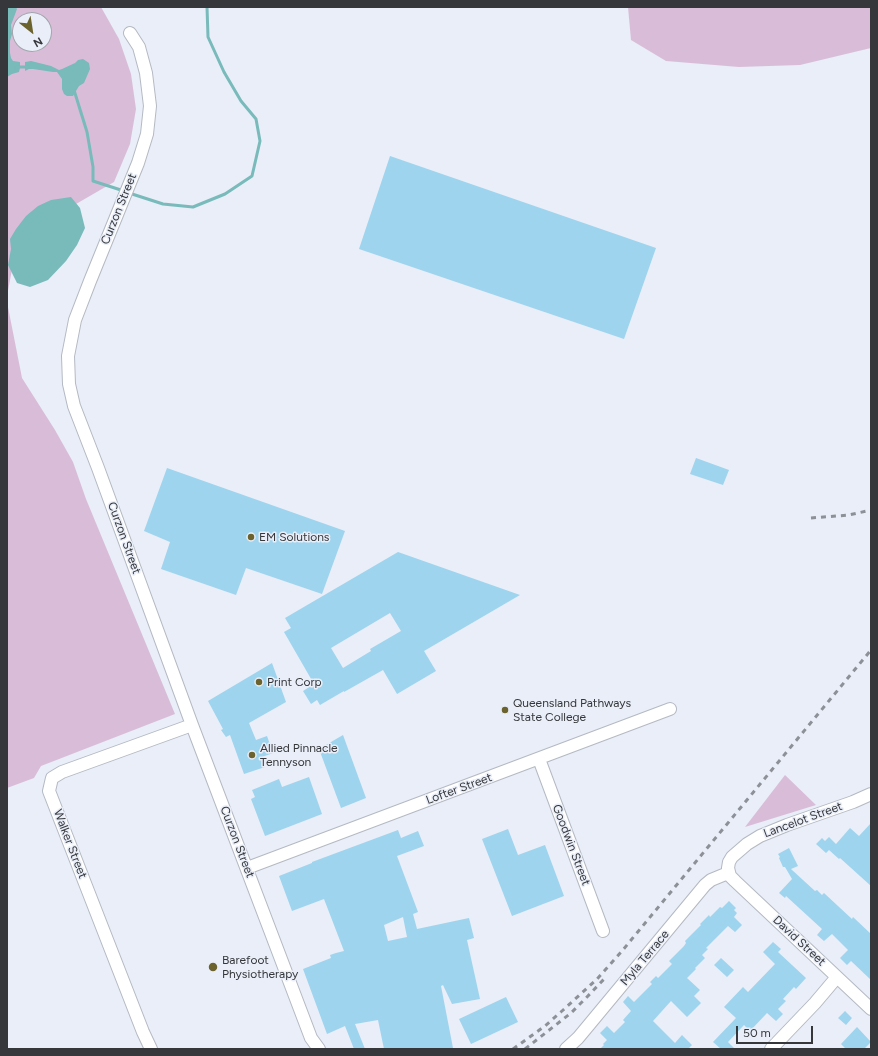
<!DOCTYPE html>
<style>
body{margin:0}
#map{position:relative;width:878px;height:1056px;overflow:hidden;background:#e9eef8;font-family:Figtree,sans-serif}
canvas{display:block}
.frame{position:absolute;inset:0;border:8px solid #35373a;pointer-events:none}
.north{position:absolute;left:12px;top:12px;width:40px;height:40px;box-sizing:border-box;background:#e9eef8;border:1px solid #a1a5ac;border-radius:50%;rotate:150deg;font-size:11px;font-weight:700;line-height:16px;text-align:center;color:#35373a}
.north::after{content:'';display:block;margin:auto;width:14px;height:18px;background:#6c622e;clip-path:polygon(50% 0,100% 100%,50% 72%,0 100%)}
.scale{position:absolute;left:736px;top:1026px;width:77px;height:18px;box-sizing:border-box;border:2px solid #35373a;border-top:0;padding-left:5px;font-size:12px;line-height:14px;white-space:nowrap;color:#35373a;-webkit-text-stroke:3px #e9eef8;paint-order:stroke}
</style>
<div id="map">
<canvas width="878" height="1056"></canvas>
<div class="frame"></div>
<div class="north">N</div>
<div class="scale">50 m</div>
</div>
<script>
const ctx = document.querySelector('canvas').getContext('2d');
ctx.lineJoin = 'round';
function fill(path, color) { ctx.fillStyle = color; ctx.fill(path, 'evenodd'); }
const toPath = rows => new Path2D(rows.map(r => 'M' + r).join(''));
function trace(path, color, width, dash) { ctx.strokeStyle = color; ctx.lineWidth = width; ctx.lineCap = dash ? 'butt' : 'round'; ctx.setLineDash(dash || []); ctx.stroke(path); }
function label(font, color, halo, rows, align = 'center') {
  ctx.font = font + ' Figtree,sans-serif'; ctx.lineWidth = 3; ctx.setLineDash([]); ctx.textBaseline = 'middle'; ctx.strokeStyle = halo; ctx.fillStyle = color; for (const [text, x, y, turn = 0] of rows) {
    ctx.save(); ctx.translate(x, y); ctx.rotate((+turn || 0) * Math.PI / 180); ctx.textAlign = isNaN(turn) ? turn : align; if (halo) ctx.strokeText(text, 0, 0); ctx.fillText(text, 0, 0); ctx.restore();
  }
}
fill(toPath([
 [7,7,101,7,119,39,131,74,136,109,130,144,114,182,57,215,16,248,7,296],
 [20,20,44,20,44,44,20,44],
 [628,7,871,7,871,48,800,65,739,67,666,61,631,40],
 [7,302,22,378,55,430,73,462,86,499,175,714,41,766,34,778,7,788],
 [785,775,816,805,745,827]
]), '#d9bdd8');
fill(toPath([
 [7,7,16,7,17,9,11,25,12,34,10,41,10,53,11,58,13,61,20,62,20,68,19,72,12,74,7,77],
 [83,59,89,63,90,69,84,83,79,86,73,96,67,96,64,94,62,89,62,79,57,72,53,72,33,69,29,69,25,71,25,62,31,61,51,66,59,70,62,69,75,63,78,60],
 [71,197,80,208,85,228,77,245,66,261,48,280,30,287,17,283,8,265,11,249,10,239,16,229,26,216,38,206,51,200]
]), '#79babb');
trace(toPath([
 [16,67,28,67],
 [74,90,87,132,93,167,93,181,124,191],
 [129,193,163,204,193,207,225,194,252,176,260,141,256,119,241,101,224,72,208,37,207,7]
]), '#79babb', 3);
fill(toPath([
 [390,156,656,248,624,339,359,249],
 [696,458,729,470,723,485,690,474],
 [167,468,345,531,322,594,246,568,236,595,161,569,170,542,144,531],
 [398,552,520,595,424,651,436,671,397,694,383,670,344,692,344,691,320,705,317,700,311,704,303,691,314,684,284,632,291,628,285,618],
 [390,613,401,631,370,649,371,651,343,668,331,648],
 [272,663,286,702,249,723,256,740,267,736,273,753,262,757,265,767,244,774,230,735,226,737,221,730,223,729,208,701],
 [343,735,366,798,341,808,319,749],
 [309,777,322,814,265,836,251,799,255,797,252,790,279,779,282,787],
 [871,823,871,886,840,858,839,859,829,850,826,853,816,844,822,838,825,841,829,837,836,844,850,828,859,836],
 [508,829,518,855,545,845,564,896,512,916,482,839],
 [398,830,401,838,418,831,424,846,397,856,418,912,413,914,417,929,469,918,474,938,467,940,480,999,452,1004,443,985,441,986,453,1048,448,1049,384,1049,378,1020,355,1024,365,1049,354,1049,345,1026,327,1034,303,969,331,958,330,955,336,953,344,951,324,899,292,911,279,876,312,863,312,862],
 [403,917,407,937,388,941,384,925],
 [789,848,798,866,791,869,815,891,817,890,822,895,824,893,852,919,853,917,871,934,871,980,851,961,847,965,840,958,848,950,832,934,824,941,817,935,822,929,786,896,785,898,779,893,792,879,785,867,783,867,779,858,780,857,778,854],
 [729,901,736,908,734,910,737,913,734,917,742,925,735,932,728,926,706,948,708,949,702,955,705,958,695,968,696,969,687,978,700,990,694,996,701,1003,687,1017,671,1001,653,1021,675,1043,682,1035,692,1045,688,1049,600,1049,604,1045,603,1044,607,1040,600,1033,607,1026,614,1033,625,1022,623,1020,631,1011,623,1002,628,996,634,1002,652,984,650,982,656,976,658,978,672,964,669,961,684,946,686,943,685,941,701,925,700,924,709,915,710,917,720,907,722,908],
 [773,942,781,949,778,952,806,978,796,989,794,987,783,999,786,1001,778,1009,783,1014,776,1021,767,1013,750,1031,744,1025,728,1042,735,1049,721,1049,713,1042,736,1018,724,1007,743,987,748,992,775,964,763,952],
 [721,958,734,970,727,977,714,965],
 [506,997,518,1022,471,1044,459,1019],
 [845,1011,852,1018,846,1025,838,1018],
 [857,1027,871,1042,864,1049,846,1049,841,1044]
]), '#9ed4ee');
const street = toPath([
 [130,33,139,47,146,73,150,106,147,134,138,163,90,281,75,320,68,356,69,384,74,406,98,468,192,725,311,1038,319,1049],
 [539,759,603,931],
 [871,794,853,802,787,825,760,836,747,844,732,857,729,862,728,868,730,876,735,881,871,1009],
 [247,868,670,709],
 [151,1049,143,1032,49,791,52,778,62,772,192,725],
 [566,1049,578,1038,588,1026,705,885,711,880,728,873],
 [771,1049,815,1003,837,977]
]);
trace(street, '#b4b9c2', 14);
trace(street, '#fff', 12);
trace(toPath([
 [811,518,849,515,871,510],
 [513,1049,545,1026,562,1011,597,979,622,951,871,650],
 [525,1049,571,1013,586,998,606,977]
]), '#8d9097', 3, [5, 5]);
for (const [x, y, r, color] of [
 [251,537,4,"#6c622e"],
 [259,682,4,"#6c622e"],
 [505,710,4,"#6c622e"],
 [252,755,4,"#6c622e"],
 [213,967,5,"#6c622e"]
]) { const dot = new Path2D(); dot.arc(x, y, r, 0, 2 * Math.PI); ctx.fillStyle = color; ctx.fill(dot); trace(dot, '#e9eef8', 1.5); }
label('12px', '#35373a', '#e9eef8', [
 ["Curzon Street",119,209,-68],
 ["Curzon Street",124,538,70],
 ["Lofter Street",459,789,-20],
 ["Lancelot Street",803,820,-20],
 ["Curzon Street",237,842,69],
 ["Walker Street",70,844,69],
 ["Goodwin Street",571,845,69],
 ["David Street",799,941,43],
 ["Myla Terrace",645,958,-50]
]);
label('12px', '#35373a', '#e9eef8', [
 ["EM Solutions",259,537],
 ["Print Corp",267,682],
 ["Queensland Pathways",513,703],
 ["State College",513,717],
 ["Allied Pinnacle",260,748],
 ["Tennyson",260,762],
 ["Barefoot",222,960],
 ["Physiotherapy",222,974]
], 'left');
</script>
